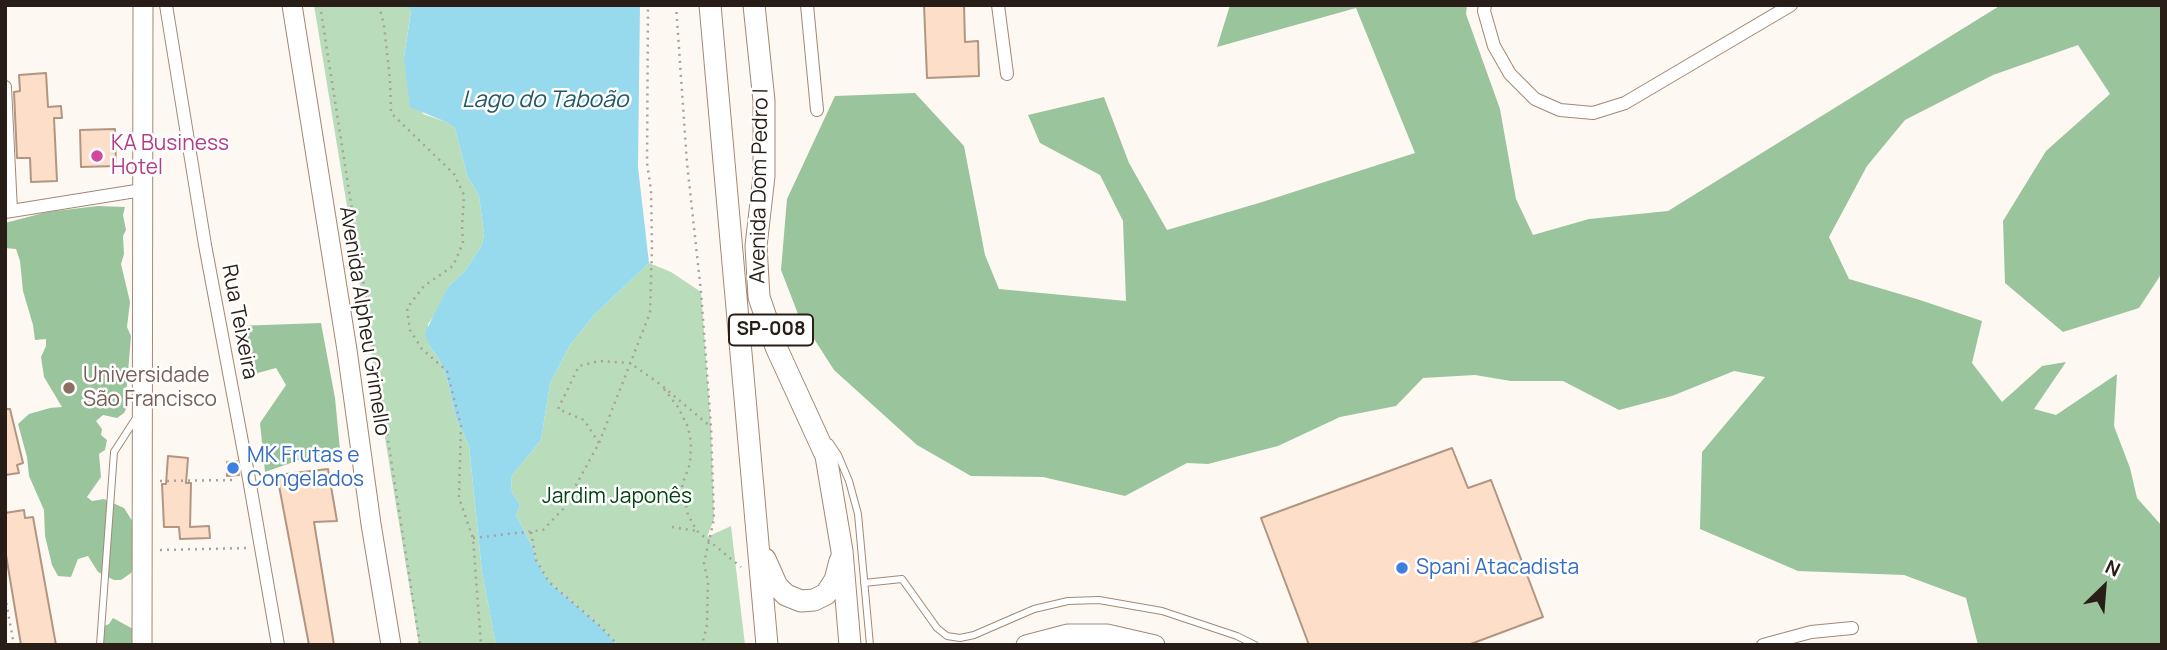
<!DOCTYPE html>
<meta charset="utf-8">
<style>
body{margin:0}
#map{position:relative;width:2167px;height:650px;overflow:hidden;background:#fef8f3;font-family:Manrope,sans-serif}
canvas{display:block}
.frame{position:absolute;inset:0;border:7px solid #291e17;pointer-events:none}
.north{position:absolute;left:2069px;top:552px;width:70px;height:70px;-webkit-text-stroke:5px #fff;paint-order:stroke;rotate:25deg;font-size:19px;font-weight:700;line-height:28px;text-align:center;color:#291e17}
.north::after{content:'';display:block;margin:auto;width:24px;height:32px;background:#291e17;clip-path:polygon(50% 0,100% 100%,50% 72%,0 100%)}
</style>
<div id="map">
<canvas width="2167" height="650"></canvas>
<div class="frame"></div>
<div class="north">N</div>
</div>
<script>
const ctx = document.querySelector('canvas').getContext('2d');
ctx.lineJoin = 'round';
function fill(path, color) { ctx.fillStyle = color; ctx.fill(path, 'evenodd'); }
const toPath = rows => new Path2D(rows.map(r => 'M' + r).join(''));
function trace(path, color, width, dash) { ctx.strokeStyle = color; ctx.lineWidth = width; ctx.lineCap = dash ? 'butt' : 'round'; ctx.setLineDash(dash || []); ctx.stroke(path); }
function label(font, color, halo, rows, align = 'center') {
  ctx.font = font + ' Manrope,sans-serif'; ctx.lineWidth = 5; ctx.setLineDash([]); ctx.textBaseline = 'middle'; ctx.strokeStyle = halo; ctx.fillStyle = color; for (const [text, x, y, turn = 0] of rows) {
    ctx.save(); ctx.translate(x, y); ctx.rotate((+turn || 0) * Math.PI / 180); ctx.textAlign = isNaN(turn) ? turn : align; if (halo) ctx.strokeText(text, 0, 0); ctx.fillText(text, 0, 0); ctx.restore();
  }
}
fill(toPath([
 [314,5,408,5,411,10,404,58,423,114,446,122,455,128,467,175,479,196,484,234,482,245,465,271,448,287,437,312,428,324,429,345,439,359,447,379,456,418,469,446,482,572,496,645,419,645],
 [649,263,671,272,701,292,711,427,714,519,707,537,731,526,745,645,618,645,601,627,549,582,536,560,534,550,516,515,520,505,512,492,511,477,541,440,550,384,570,345,594,315]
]), '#b9dcba');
fill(toPath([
 [1230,5,1467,5,1466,14,1500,109,1516,199,1533,235,1589,219,1668,211,2001,5,2162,5,2162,273,2139,308,2063,332,2005,283,2003,221,2046,151,2110,94,2078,45,1993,75,1905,120,1867,166,1829,237,1849,279,1920,300,1982,321,1972,363,2002,402,2042,366,2066,362,2034,409,2056,415,2117,374,2114,426,2130,468,2137,498,2162,526,2162,645,1978,645,1966,598,1904,575,1798,571,1700,529,1702,452,1765,377,1734,371,1672,396,1619,410,1563,381,1511,381,1475,375,1423,378,1396,406,1340,417,1278,446,1208,464,1187,463,1125,496,1043,477,971,476,917,445,834,370,798,314,781,270,787,199,835,96,915,93,964,146,985,255,999,289,1126,301,1123,221,1100,175,1040,143,1028,115,1104,97,1129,163,1167,230,1259,203,1415,153,1356,8,1217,47],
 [98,206,125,207,123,215,126,230,123,236,124,254,121,264,130,302,127,327,131,336,126,397,128,405,124,413,117,418,103,415,96,421,102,429,101,435,107,440,105,450,99,454,101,477,87,497,92,501,104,499,124,508,138,530,137,560,131,573,121,580,114,580,98,572,88,556,78,559,71,577,58,576,52,565,45,536,44,510,29,476,27,457,18,424,29,414,50,408,62,407,44,377,41,357,46,346,46,339,35,340,33,325,23,291,20,261,16,249,5,248,5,223,47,212],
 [321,323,335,398,341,460,305,458,265,472,260,423,286,385,276,368,254,374,236,326],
 [113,618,135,630,136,645,99,645,97,629,109,624]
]), '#9ac49c');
fill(toPath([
 [408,5,640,5,638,167,649,263,594,315,570,345,550,384,541,440,511,477,512,492,520,505,516,515,534,550,536,560,549,582,601,627,618,645,496,645,482,572,469,446,456,418,447,379,439,359,429,345,425,333,448,287,465,271,482,245,484,234,479,196,467,175,455,128,446,122,410,107,404,58,411,11]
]), '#97daee');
const building = toPath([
 [924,5,964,5,965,42,978,41,979,76,927,78,924,5],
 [46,73,48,107,61,106,62,118,54,118,57,181,31,182,30,158,17,158,14,92,20,91,19,75,46,73],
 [115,129,116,166,81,167,80,130,115,129],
 [5,409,10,409,23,463,17,465,19,473,5,475,5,409],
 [1452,448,1468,488,1491,480,1543,617,1468,645,1309,645,1261,518,1452,448],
 [168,456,188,458,186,483,191,483,190,527,209,526,210,538,180,539,179,527,164,527,162,484,166,484,168,456],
 [237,461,239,475,227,476,227,462,237,461],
 [328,469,337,521,314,522,334,645,309,645,277,475,328,469],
 [24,510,25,518,33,517,56,645,21,645,5,549,5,513,24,510]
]);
fill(building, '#fcdec9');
trace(building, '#b19682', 2);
const lane = toPath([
 [830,443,838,455,849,481,858,514,870,645],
 [864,583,902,579,937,628,947,636,960,638,974,635,1034,609,1068,601,1099,600,1162,611,1237,636,1255,645],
 [100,645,114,452,136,418]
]);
const street = toPath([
 [166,5,205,245,249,479,278,645],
 [807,5,817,110],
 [998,5,1007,74],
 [1485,5,1484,11,1494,46,1510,74,1535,99,1560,110,1593,113,1625,103,1791,5],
 [5,87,11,211],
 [5,212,142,190],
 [1763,645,1811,632,1852,628]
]);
const secondary = toPath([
 [292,5,347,350,371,524,391,645],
 [142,645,143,5],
 [1026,645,1068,634,1107,634,1155,645]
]);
const primary = toPath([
 [710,5,767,645],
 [754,5,764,101,764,176,756,246,759,297,776,347,826,456,842,551,850,645],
 [765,559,777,586,786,595,801,601,814,600,826,594,835,580,840,561]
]);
trace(lane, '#a28874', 8);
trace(street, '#a28874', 14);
trace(secondary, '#a28874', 21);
trace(primary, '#a28874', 23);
trace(toPath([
 [320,5,420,645],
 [379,5,384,25,390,80,391,113,454,174,464,195,462,226,463,243,453,266,424,286,407,308,410,330,422,349,447,371,461,426,459,498,473,538,481,645],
 [676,5,687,163,701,292,711,427,714,519,704,563,708,582,707,625,702,645],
 [664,389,678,407,688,427,691,443,690,464,682,485,688,515,697,531,741,567],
 [599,443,584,420,558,409,579,366,599,361,630,363,660,384,711,427],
 [160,481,237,480],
 [672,527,697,531],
 [531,532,536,560,549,582,601,627,618,645],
 [473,538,543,530,563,509,599,443,650,313,652,247,651,190,647,163,648,5],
 [160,550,248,548],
 [5,596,14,645]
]), '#a9a19b', 2.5, [2, 5]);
trace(lane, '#fff', 6);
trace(street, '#fff', 12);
trace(secondary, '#fff', 19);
trace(primary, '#fff', 21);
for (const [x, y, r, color] of [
 [97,156,7,"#d1479c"],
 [69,388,7,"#8d6e63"],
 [233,468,7,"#3f7fe0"],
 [1402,568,7,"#3f7fe0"]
]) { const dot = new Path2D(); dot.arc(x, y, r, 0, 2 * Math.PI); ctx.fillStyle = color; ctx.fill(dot); trace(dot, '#fff', 2.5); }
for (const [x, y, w] of [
 [771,330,84]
]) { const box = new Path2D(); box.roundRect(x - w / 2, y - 15.5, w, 31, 5); ctx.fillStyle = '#fff'; ctx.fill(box); trace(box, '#291e17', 2); }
label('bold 19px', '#291e17', null, [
 ["SP-008",771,330]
]);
label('21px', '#b23c85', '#fff', [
 ["KA Business",111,144],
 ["Hotel",111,168]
], 'left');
label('21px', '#291e17', '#fff', [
 ["Avenida Dom Pedro I",760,186,-89],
 ["Avenida Alpheu Grimello",364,321,81],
 ["Rua Teixeira",239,322,79]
]);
label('21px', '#785e54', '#fff', [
 ["Universidade",83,376],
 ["São Francisco",83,400]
], 'left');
label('21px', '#366cbe', '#fff', [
 ["MK Frutas e",247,456],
 ["Congelados",247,480],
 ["Spani Atacadista",1416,568]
], 'left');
label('21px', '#014411', '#fff', [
 ["Jardim Japonês",617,497]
]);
label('italic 23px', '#225967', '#fff', [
 ["Lago do Taboão",545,101]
]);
</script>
